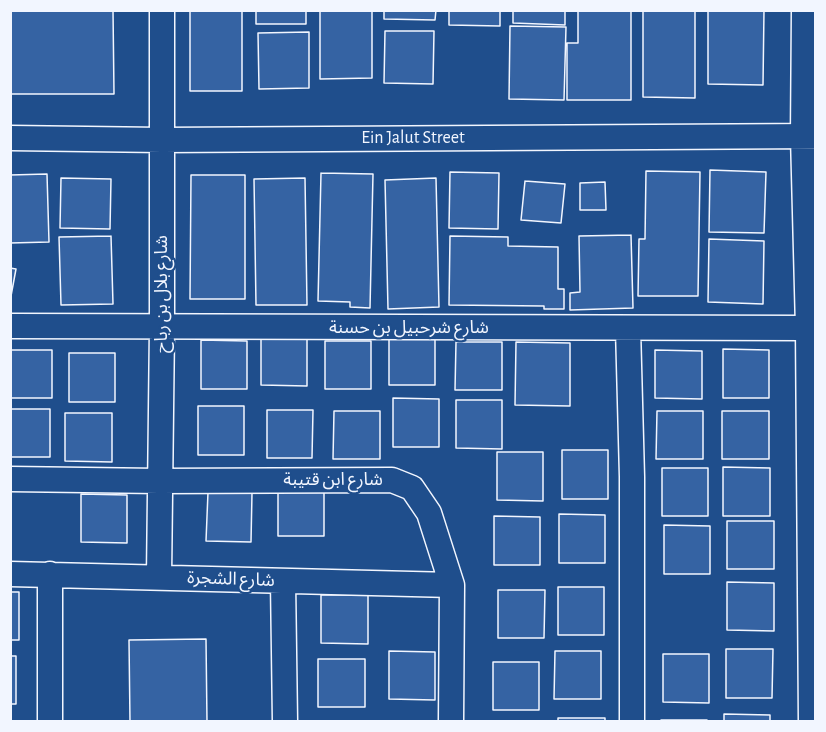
<!DOCTYPE html>
<meta charset="utf-8">
<style>
body{margin:0}
#map{position:relative;width:826px;height:732px;overflow:hidden;background:#1f4e8c;font-family:"Alegreya Sans",sans-serif}
canvas{display:block}
.frame{position:absolute;inset:0;border:12px solid #f2f6ff;pointer-events:none}
</style>
<div id="map">
<canvas width="826" height="732"></canvas>
<div class="frame"></div>
</div>
<script>
const ctx = document.querySelector('canvas').getContext('2d');
ctx.lineJoin = 'round';
function fill(path, color) { ctx.fillStyle = color; ctx.fill(path, 'evenodd'); }
const toPath = rows => new Path2D(rows.map(r => 'M' + r).join(''));
function trace(path, color, width, dash) { ctx.strokeStyle = color; ctx.lineWidth = width; ctx.lineCap = dash ? 'butt' : 'round'; ctx.setLineDash(dash || []); ctx.stroke(path); }
function label(font, color, halo, rows, align = 'center') {
  ctx.font = font + ' "Alegreya Sans","Noto Sans Arabic",sans-serif'; ctx.lineWidth = 4.5; ctx.setLineDash([]); ctx.textBaseline = 'middle'; ctx.strokeStyle = halo; ctx.fillStyle = color; for (const [text, x, y, turn = 0] of rows) {
    ctx.save(); ctx.translate(x, y); ctx.rotate((+turn || 0) * Math.PI / 180); ctx.textAlign = isNaN(turn) ? turn : align; if (halo) ctx.strokeText(text, 0, 0); ctx.fillText(text, 0, 0); ctx.restore();
  }
}
const building = toPath([
 [10,10,113,10,114,94,10,94,10,10],
 [190,10,242,10,242,91,190,91,190,10],
 [256,10,306,10,306,24,256,24,256,10],
 [320,10,372,10,372,78,320,79,320,10],
 [384,10,436,10,435,20,384,19,384,10],
 [449,10,500,10,500,26,449,25,449,10],
 [513,10,565,10,565,25,513,23,513,10],
 [578,10,631,10,631,100,567,100,567,43,578,43,578,10],
 [643,10,695,10,695,98,643,97,643,10],
 [708,10,764,10,763,85,708,84,708,10],
 [510,26,566,27,564,100,509,99,510,26],
 [385,31,434,31,433,84,384,83,385,31],
 [309,32,309,88,259,89,258,33,309,32],
 [710,170,766,172,764,233,709,232,710,170],
 [646,171,700,172,698,296,638,296,639,239,645,239,646,171],
 [450,172,499,173,498,229,449,228,450,172],
 [321,173,373,174,370,308,350,307,350,302,318,301,321,173],
 [47,174,49,242,10,243,10,175,47,174],
 [191,175,245,175,245,299,190,299,191,175],
 [61,178,111,179,110,229,60,228,61,178],
 [305,178,307,305,256,305,254,179,305,178],
 [436,178,439,307,388,309,385,180,436,178],
 [525,181,565,184,561,223,521,220,525,181],
 [605,182,606,210,580,210,580,183,605,182],
 [631,235,633,308,570,310,570,293,580,292,579,236,631,235],
 [111,236,113,304,61,305,59,237,111,236],
 [450,236,508,237,508,246,558,247,558,289,564,289,564,309,544,309,544,306,449,305,450,236],
 [709,239,764,241,763,304,708,302,709,239],
 [10,268,16,269,11,296,10,296,10,268],
 [261,337,307,337,307,386,261,385,261,337],
 [389,337,435,337,435,385,389,385,389,337],
 [201,340,247,341,247,389,201,389,201,340],
 [325,341,371,341,371,389,325,389,325,341],
 [456,342,502,342,502,390,455,390,456,342],
 [516,342,570,343,570,406,515,405,516,342],
 [723,349,769,350,769,398,723,398,723,349],
 [10,350,52,350,52,398,10,398,10,350],
 [655,350,702,351,702,399,655,398,655,350],
 [69,353,115,353,115,402,69,402,69,353],
 [393,398,439,399,439,447,393,447,393,398],
 [456,400,502,400,502,449,456,448,456,400],
 [198,406,244,406,244,455,198,455,198,406],
 [10,409,50,409,50,457,10,457,10,409],
 [267,410,313,410,312,458,267,458,267,410],
 [334,411,380,411,380,459,333,459,334,411],
 [657,411,703,411,703,459,656,459,657,411],
 [722,411,769,411,769,459,722,459,722,411],
 [65,413,112,413,112,462,65,461,65,413],
 [562,450,608,450,608,499,562,499,562,450],
 [497,452,543,452,543,501,497,500,497,452],
 [723,467,770,468,770,516,723,516,723,467],
 [662,468,708,468,708,516,662,516,662,468],
 [278,488,324,488,324,536,278,536,278,488],
 [208,492,252,493,251,542,206,541,208,492],
 [81,494,127,495,127,543,81,542,81,494],
 [559,514,605,515,605,563,559,563,559,514],
 [494,516,540,517,540,565,494,565,494,516],
 [727,521,774,521,774,569,727,569,727,521],
 [664,525,710,526,710,574,664,574,664,525],
 [727,582,774,583,774,631,727,630,727,582],
 [558,587,604,587,604,635,558,635,558,587],
 [498,590,545,590,544,638,498,638,498,590],
 [10,592,19,592,19,640,10,640,10,592],
 [321,595,368,595,368,644,321,643,321,595],
 [206,639,207,722,130,722,129,640,206,639],
 [726,649,773,649,772,698,726,698,726,649],
 [389,651,435,652,435,700,389,699,389,651],
 [555,651,601,651,601,699,554,699,555,651],
 [663,654,709,654,709,703,663,702,663,654],
 [10,656,16,656,16,704,10,704,10,656],
 [318,659,365,659,365,707,318,707,318,659],
 [493,662,539,662,539,710,493,710,493,662],
 [724,714,770,715,770,722,724,722,724,714],
 [558,718,605,718,605,722,558,722,558,718],
 [661,720,707,720,707,722,661,722,661,720]
]);
fill(building, '#3563a3');
trace(building, '#f2f6ff', 1.5);
const street = toPath([
 [804,10,803,136,808,328,811,722],
 [10,138,162,140,816,136],
 [10,326,808,328],
 [628,328,632,477,632,722],
 [10,479,159,481,392,480,412,488,429,513,452,585,451,722],
 [10,574,452,585],
 [159,577,162,327,162,10],
 [283,581,285,722],
 [50,722,50,574]
]);
trace(street, '#f2f6ff', 27);
trace(street, '#1f4e8c', 24);
label('18px', '#f2f6ff', '#1f4e8c', [
 ["Ein Jalut Street",413,138],
 ["شارع بلال بن رباح",162,294,-90],
 ["شارع شرحبيل بن حسنة",409,328],
 ["شارع ابن قتيبة",333,480],
 ["شارع الشجرة",231,579,2]
]);
</script>
